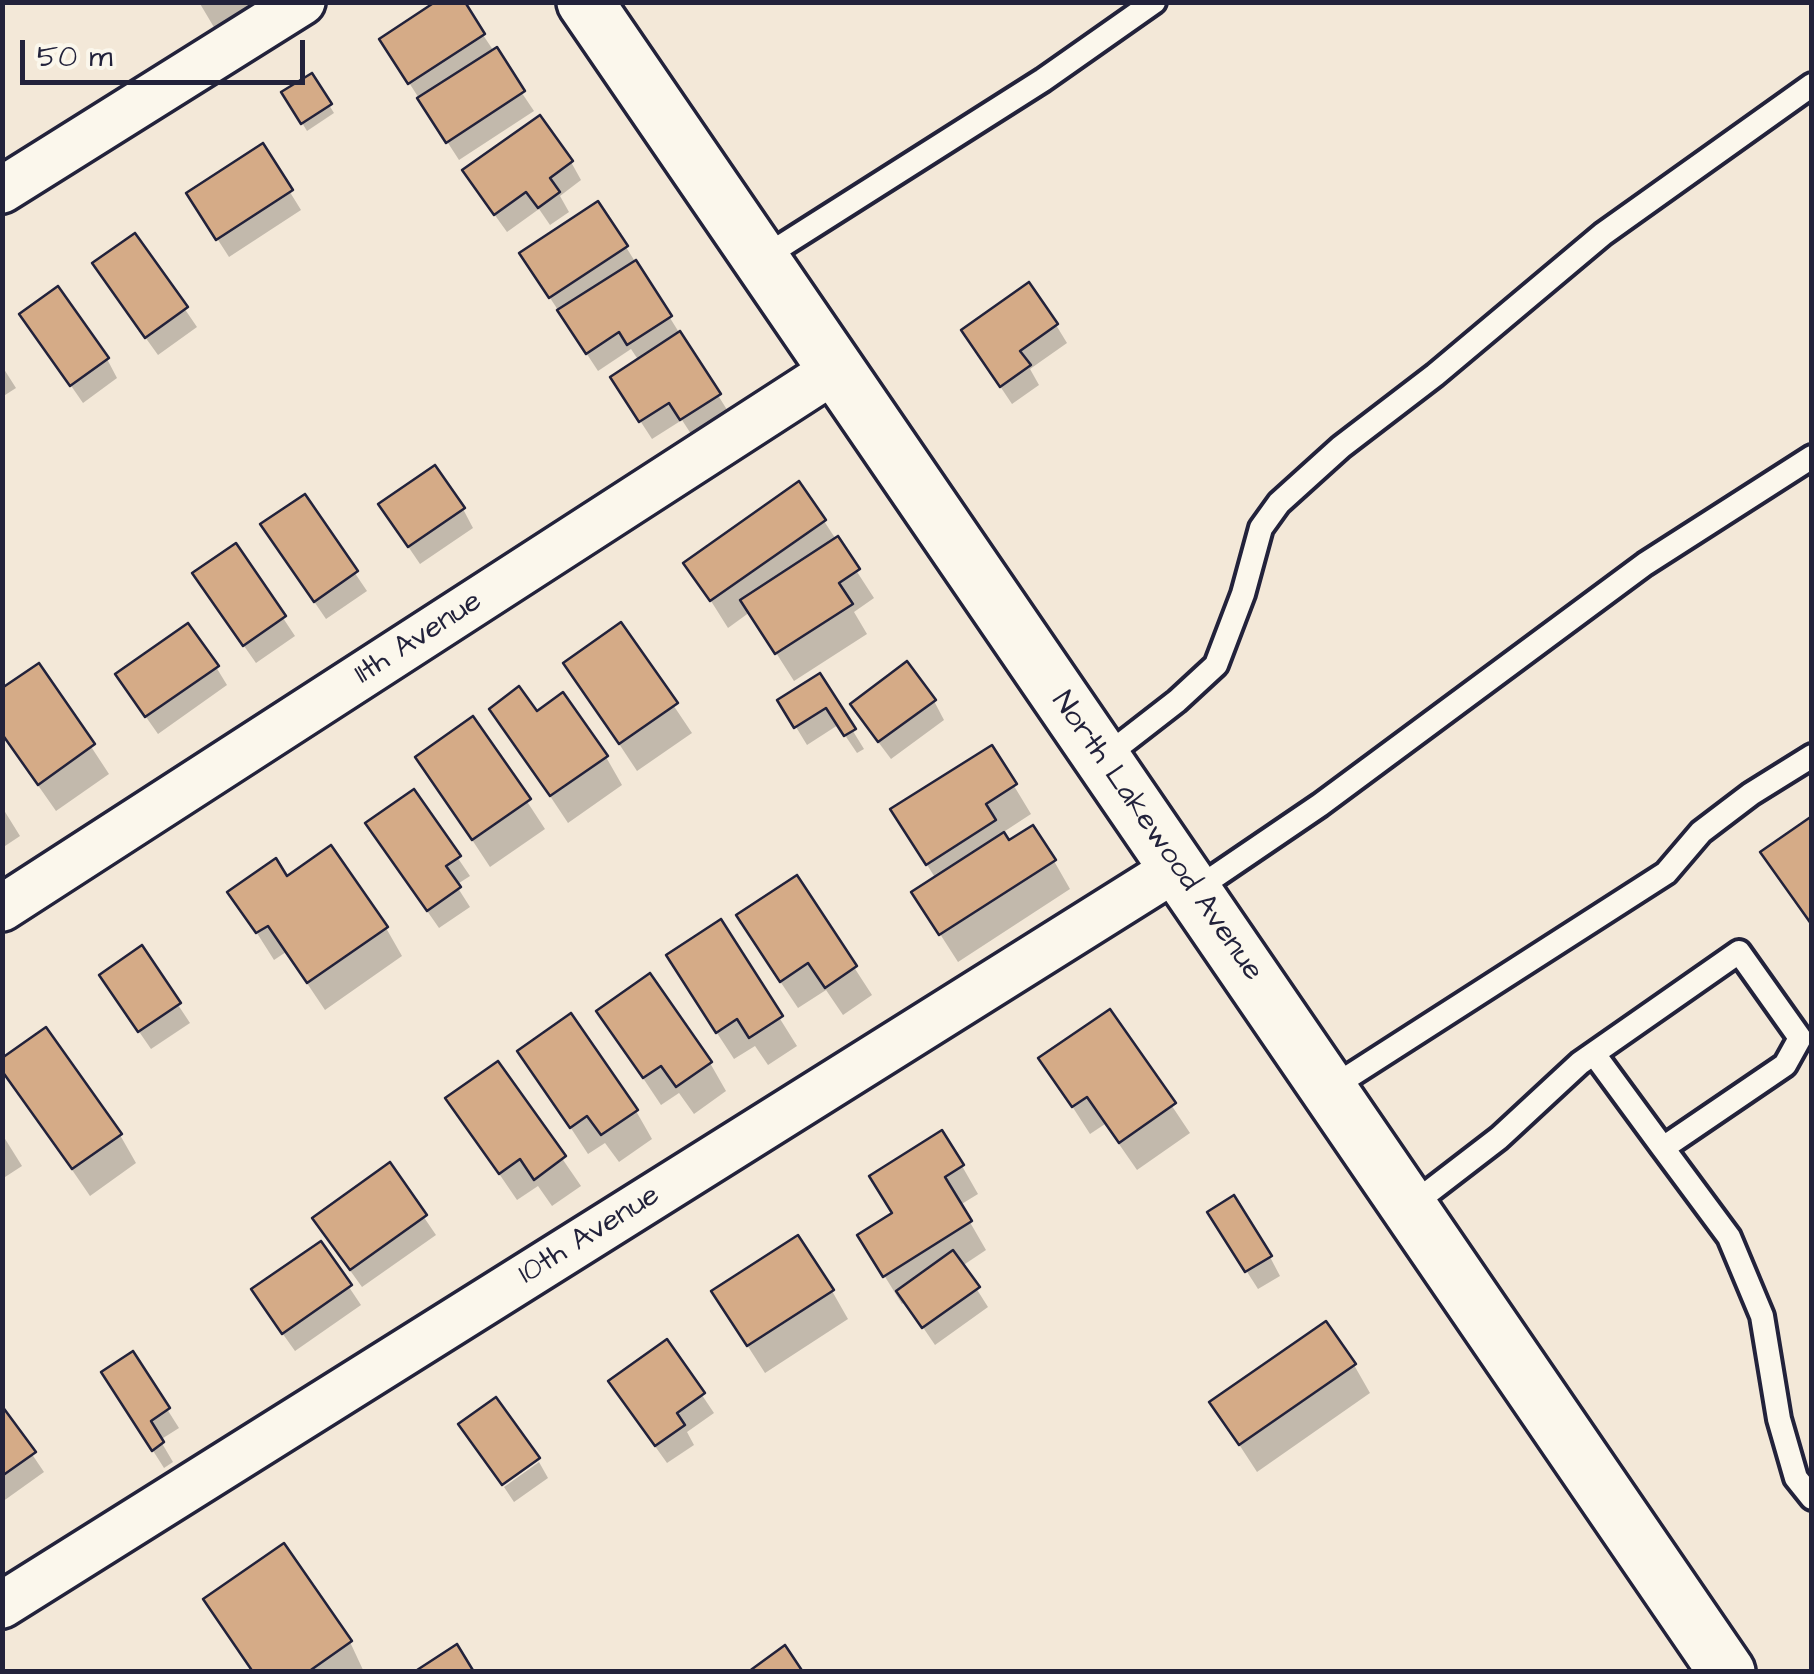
<!DOCTYPE html>
<style>
body{margin:0}
#map{position:relative;width:1814px;height:1674px;overflow:hidden;background:#f3e8d8;font-family:"Architects Daughter",sans-serif}
canvas{display:block}
.frame{position:absolute;inset:0;border:5px solid #22223b;pointer-events:none}
.scale{position:absolute;left:20px;top:40px;width:285px;height:45px;box-sizing:border-box;border:5px solid #22223b;border-top:0;padding-left:12px;font-size:30px;line-height:35px;white-space:nowrap;color:#22223b;-webkit-text-stroke:8px #fbf7ec;paint-order:stroke}
</style>
<div id="map">
<canvas width="1814" height="1674"></canvas>
<div class="frame"></div>
<div class="scale">50 m</div>
</div>
<script>
const ctx = document.querySelector('canvas').getContext('2d');
ctx.lineJoin = 'round';
function fill(path, color) { ctx.fillStyle = color; ctx.fill(path, 'evenodd'); }
const toPath = rows => new Path2D(rows.map(r => 'M' + r).join(''));
function trace(path, color, width, dash) { ctx.strokeStyle = color; ctx.lineWidth = width; ctx.lineCap = dash ? 'butt' : 'round'; ctx.setLineDash(dash || []); ctx.stroke(path); }
function label(font, color, halo, rows, align = 'center') {
  ctx.font = font + ' "Architects Daughter",sans-serif'; ctx.lineWidth = 9; ctx.setLineDash([]); ctx.textBaseline = 'middle'; ctx.strokeStyle = halo; ctx.fillStyle = color; for (const [text, x, y, turn = 0] of rows) {
    ctx.save(); ctx.translate(x, y); ctx.rotate((+turn || 0) * Math.PI / 180); ctx.textAlign = isNaN(turn) ? turn : align; if (halo) ctx.strokeText(text, 0, 0); ctx.fillText(text, 0, 0); ctx.restore();
  }
}
fill(toPath([
 [199,2,257,2,215,29],
 [483,35,534,111,459,160,393,58],
 [311,76,334,113,307,131,284,93],
 [262,147,301,210,229,257,200,212],
 [571,162,581,180,560,196,569,212,550,225,539,209,507,232,476,189],
 [135,236,197,327,158,355,106,283],
 [626,247,729,413,693,437,682,420,652,439,624,396,639,361,631,349,598,371,533,272],
 [22,315,107,359,117,378,83,403],
 [1056,325,1067,343,1030,369,1039,385,1012,404,975,349],
 [2,366,16,388,2,397],
 [304,498,367,591,326,619,274,543],
 [463,509,473,528,420,564,392,523],
 [824,521,874,598,854,612,867,634,794,681,750,612,728,628,687,563],
 [235,546,295,636,256,663,206,592],
 [620,626,692,733,637,771,566,664],
 [38,666,109,774,56,811,2,734],
 [216,667,227,685,158,734,129,693],
 [819,676,864,749,857,753,838,725,807,745,780,701],
 [934,701,944,720,891,759,864,723],
 [492,709,536,714,606,757,622,785,568,823],
 [473,719,545,829,490,867,418,758],
 [991,748,1031,814,1002,833,1009,843,1054,861,1070,889,958,962,931,920,936,879,910,838],
 [413,792,470,876,456,885,470,907,439,928,379,842],
 [2,807,20,836,2,848],
 [1812,819,1812,928,1763,853],
 [796,878,872,995,843,1015,826,990,798,1008,755,944],
 [287,879,386,928,402,956,325,1010,286,952,274,960,231,892],
 [720,923,797,1046,768,1065,755,1046,734,1059,685,984],
 [141,949,190,1023,151,1049,113,994],
 [599,1012,710,1063,726,1091,694,1114,679,1093,661,1105],
 [1109,1012,1190,1133,1137,1170,1105,1124,1090,1134,1041,1058],
 [520,1051,636,1111,652,1139,619,1162,605,1143,588,1154],
 [497,1064,581,1186,552,1206,538,1186,517,1200,448,1099],
 [2,1068,120,1135,136,1163,90,1196],
 [2,1134,22,1166,2,1179],
 [389,1166,436,1235,362,1287,326,1237],
 [962,1166,978,1194,960,1205,986,1250,962,1266,988,1307,935,1345,905,1301,902,1304,877,1264,895,1214,872,1176],
 [1221,1231,1270,1257,1280,1276,1258,1289],
 [320,1244,361,1305,295,1351,265,1309],
 [832,1291,848,1319,765,1373,731,1320],
 [667,1343,714,1413,687,1432,694,1445,667,1463,622,1400],
 [132,1354,179,1428,160,1440,173,1462,164,1468,115,1391],
 [1354,1365,1370,1393,1257,1472,1212,1403],
 [2,1410,44,1472,2,1502],
 [539,1462,548,1478,514,1502,504,1487],
 [350,1642,364,1672,253,1672]
]), '#0003');
const building = toPath([
 [435,2,465,2,485,34,408,84,379,39,435,2],
 [497,47,525,91,446,143,417,98,497,47],
 [312,73,332,104,301,124,281,92,312,73],
 [540,115,573,161,550,178,560,192,538,208,526,192,494,215,462,170,540,115],
 [263,143,293,190,216,240,186,193,263,143],
 [598,201,628,246,549,298,519,253,598,201],
 [135,233,188,307,145,338,92,263,135,233],
 [636,260,672,316,627,345,619,332,586,354,557,310,636,260],
 [1029,282,1058,324,1020,351,1031,365,1000,387,961,330,1029,282],
 [58,286,109,358,70,386,19,314,58,286],
 [680,331,721,394,680,420,669,403,639,422,610,377,680,331],
 [435,465,465,508,408,547,378,504,435,465],
 [799,481,826,520,710,601,683,563,799,481],
 [305,494,358,571,314,602,260,524,305,494],
 [838,536,860,569,839,583,853,604,775,654,740,600,838,536],
 [236,543,286,616,243,646,192,573,236,543],
 [621,622,678,703,619,744,563,663,621,622],
 [188,623,219,666,145,717,115,674,188,623],
 [907,661,936,700,878,742,850,704,907,661],
 [39,663,95,744,38,785,2,734,2,688,39,663],
 [820,673,856,729,844,736,826,708,794,728,777,700,820,673],
 [519,686,537,711,563,692,608,756,550,796,489,709,519,686],
 [473,716,531,799,472,840,415,757,473,716],
 [992,745,1017,784,986,804,996,820,926,865,890,809,992,745],
 [414,789,461,856,446,866,461,887,427,911,365,823,414,789],
 [1812,816,1812,925,1760,852,1812,816],
 [1033,825,1056,860,939,935,911,892,1004,832,1009,840,1033,825],
 [331,845,388,927,307,983,268,926,256,933,227,892,276,858,287,876,331,845],
 [797,875,857,966,825,988,808,963,780,982,736,915,797,875],
 [721,919,783,1016,749,1038,737,1019,716,1033,666,955,721,919],
 [142,945,181,1003,138,1032,99,975,142,945],
 [650,973,712,1062,676,1087,661,1066,643,1078,596,1011,650,973],
 [1110,1009,1176,1103,1119,1143,1087,1097,1072,1107,1038,1058,1110,1009],
 [571,1013,638,1110,601,1135,587,1116,570,1128,517,1051,571,1013],
 [46,1027,122,1134,72,1169,2,1071,2,1058,46,1027],
 [498,1061,566,1156,534,1180,520,1159,499,1174,445,1098,498,1061],
 [942,1130,964,1165,945,1177,972,1221,883,1277,857,1235,892,1213,869,1176,942,1130],
 [390,1162,427,1215,350,1270,312,1218,390,1162],
 [1234,1195,1272,1256,1245,1272,1207,1212,1234,1195],
 [798,1235,834,1290,747,1346,711,1291,798,1235],
 [321,1241,352,1285,282,1334,251,1289,321,1241],
 [953,1250,980,1287,922,1328,896,1291,953,1250],
 [1326,1321,1356,1364,1239,1445,1209,1402,1326,1321],
 [667,1339,705,1393,677,1413,685,1425,655,1446,608,1381,667,1339],
 [133,1351,170,1408,151,1421,164,1442,152,1451,101,1372,133,1351],
 [496,1397,540,1458,502,1485,458,1424,496,1397],
 [2,1406,36,1452,2,1476,2,1406],
 [284,1543,352,1641,308,1672,253,1672,203,1599,284,1543],
 [457,1644,474,1672,414,1672,457,1644],
 [785,1645,803,1672,748,1672,785,1645]
]);
fill(building, '#d5ab87');
trace(building, '#22223b', 2.5);
const service = toPath([
 [761,259,1043,80,1154,2],
 [1101,760,1177,701,1216,665,1243,594,1261,528,1279,503,1341,447,1435,375,1603,234,1812,85],
 [1195,890,1320,805,1645,564,1812,457],
 [1594,1054,1663,1148],
 [1328,1090,1666,873,1701,832,1751,794,1812,756],
 [1408,1208,1499,1138,1580,1063,1739,952,1800,1038,1785,1065,1663,1148,1729,1237,1762,1316,1779,1419,1796,1478,1812,1498]
]);
const minor = toPath([
 [2,190,302,2],
 [2,908,836,369],
 [2,1605,1178,867]
]);
const tertiary = toPath([
 [585,2,1727,1672]
]);
trace(service, '#22223b', 30);
trace(minor, '#22223b', 52);
trace(tertiary, '#22223b', 62);
trace(service, '#fbf7ec', 22);
trace(minor, '#fbf7ec', 45);
trace(tertiary, '#fbf7ec', 55);
label('30px', '#22223b', '#fbf7ec', [
 ["11th Avenue",419,639,-33],
 ["North Lakewood Avenue",1156,837,55],
 ["10th Avenue",590,1236,-32]
]);
</script>
